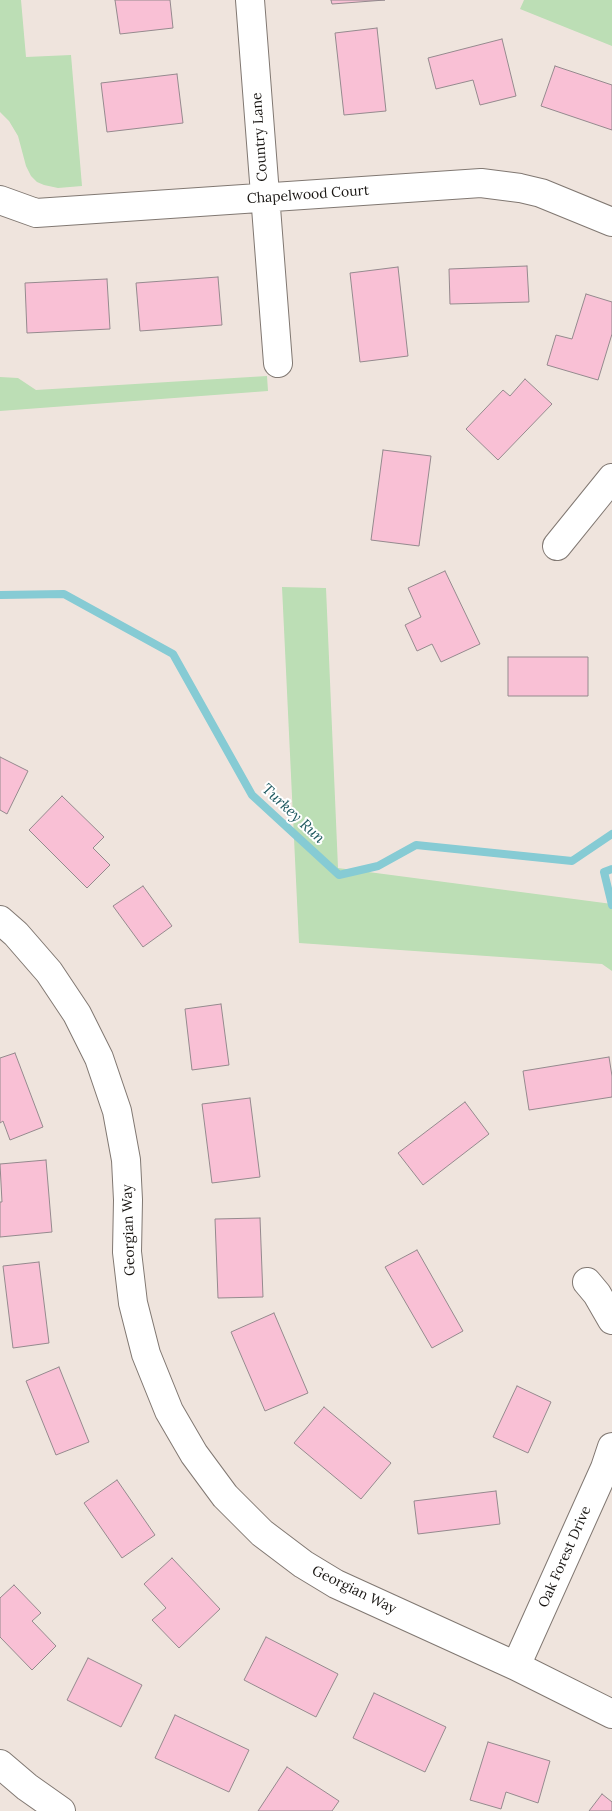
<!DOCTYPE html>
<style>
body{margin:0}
canvas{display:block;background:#efe4dd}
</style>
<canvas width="612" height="1811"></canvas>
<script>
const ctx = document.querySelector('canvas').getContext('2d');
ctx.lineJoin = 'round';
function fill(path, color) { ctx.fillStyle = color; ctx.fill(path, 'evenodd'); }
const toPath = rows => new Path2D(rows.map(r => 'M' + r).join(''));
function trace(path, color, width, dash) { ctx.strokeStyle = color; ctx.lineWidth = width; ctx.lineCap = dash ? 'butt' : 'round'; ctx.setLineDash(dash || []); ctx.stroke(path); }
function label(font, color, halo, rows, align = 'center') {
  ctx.font = font + ' Lora,serif'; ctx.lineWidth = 4; ctx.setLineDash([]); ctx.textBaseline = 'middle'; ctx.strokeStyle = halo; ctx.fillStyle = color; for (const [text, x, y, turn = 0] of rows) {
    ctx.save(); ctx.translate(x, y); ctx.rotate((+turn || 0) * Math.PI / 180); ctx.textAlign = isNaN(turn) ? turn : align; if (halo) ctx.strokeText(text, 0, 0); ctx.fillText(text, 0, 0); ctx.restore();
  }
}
fill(toPath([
 [0,0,21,0,26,57,71,55,82,186,58,188,44,185,37,182,31,176,26,166,18,136,9,121,0,112],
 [524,0,612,0,612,46,520,9],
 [267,376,268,391,0,411,0,377,18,378,36,390],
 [282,587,326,588,338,868,612,904,612,971,602,964,299,943]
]), '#bcdeb5');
trace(toPath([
 [0,595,64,594,173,654,252,795,339,875,378,866,416,845,572,861,612,834],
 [612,869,604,872,612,905]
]), '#86cbd4', 8);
const building = toPath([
 [115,0,170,0,173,28,120,34,115,0],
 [331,0,385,0,332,4,331,0],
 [377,28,386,111,344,115,335,33,377,28],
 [502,39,516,96,480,105,473,80,436,89,428,58,502,39],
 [555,66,612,85,612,130,541,106,555,66],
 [177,74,183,123,107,132,101,83,177,74],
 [527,266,529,302,450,304,449,269,527,266],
 [398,267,408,356,360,362,350,273,398,267],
 [218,277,222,325,140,331,136,283,218,277],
 [107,279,110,329,27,333,25,283,107,279],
 [586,294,612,302,612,334,598,380,547,365,556,335,572,339,586,294],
 [525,379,552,404,498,460,466,429,503,390,510,396,525,379],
 [383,450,431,456,419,546,371,540,383,450],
 [445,571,480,644,441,662,432,644,417,651,405,625,421,617,408,588,445,571],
 [508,657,588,657,588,696,508,696,508,657],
 [0,757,28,771,7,814,0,810,0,757],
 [62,796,104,837,93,848,110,865,87,888,29,830,62,796],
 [143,886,172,926,143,947,113,906,143,886],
 [221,1004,229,1065,192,1070,185,1009,221,1004],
 [15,1053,43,1127,10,1140,3,1121,0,1123,0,1058,15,1053],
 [609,1057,612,1076,612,1097,529,1110,523,1071,609,1057],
 [250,1098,260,1177,212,1183,202,1104,250,1098],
 [465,1102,489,1134,423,1185,398,1153,465,1102],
 [46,1160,52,1232,0,1237,0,1202,2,1202,0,1164,46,1160],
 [260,1218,263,1297,218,1298,215,1219,260,1218],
 [417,1250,463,1331,432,1348,385,1267,417,1250],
 [39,1262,49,1343,13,1348,3,1266,39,1262],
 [274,1313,308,1393,265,1411,231,1332,274,1313],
 [59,1367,89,1442,56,1455,26,1381,59,1367],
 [517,1386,551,1402,528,1453,493,1437,517,1386],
 [324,1407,391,1463,361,1499,294,1443,324,1407],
 [117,1480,155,1535,122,1558,84,1503,117,1480],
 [496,1491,500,1524,418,1534,414,1501,496,1491],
 [172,1558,220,1609,179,1648,152,1620,166,1608,144,1584,172,1558],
 [14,1585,41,1613,32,1621,56,1646,32,1670,0,1637,0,1598,14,1585],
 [266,1637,338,1674,316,1717,244,1680,266,1637],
 [88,1658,142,1685,121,1727,67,1700,88,1658],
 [374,1693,446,1727,425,1772,353,1738,374,1693],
 [175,1715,249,1750,229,1792,155,1758,175,1715],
 [488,1742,550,1761,538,1803,506,1792,501,1809,470,1800,488,1742],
 [287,1767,339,1801,332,1811,258,1811,287,1767],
 [602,1794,612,1802,612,1811,589,1811,602,1794]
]);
fill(building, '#f9c0d5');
trace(building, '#958a8e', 1);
const minor = toPath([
 [250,0,278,363],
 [0,200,36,213,481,183,520,188,541,193,612,222],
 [557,546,612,478],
 [0,920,16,934,49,972,77,1014,99,1058,117,1111,126,1160,128,1200,127,1252,133,1303,146,1354,169,1411,194,1454,225,1496,262,1533,303,1564,336,1584,516,1666,612,1714],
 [587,1282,597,1294,612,1320],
 [516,1666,605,1468,612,1447]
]);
const major = toPath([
 [0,1764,27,1787,61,1811]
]);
trace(minor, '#817872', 30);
trace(major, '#817872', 30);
trace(minor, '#fff', 28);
trace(major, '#fff', 28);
label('14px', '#191613', '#fff', [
 ["Country Lane",260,137,-94],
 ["Chapelwood Court",308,195,-4],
 ["Georgian Way",129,1230,-92],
 ["Oak Forest Drive",565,1557,-66],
 ["Georgian Way",354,1590,26]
]);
label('italic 15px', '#215b62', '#fff', [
 ["Turkey Run",293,814,43]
]);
</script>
